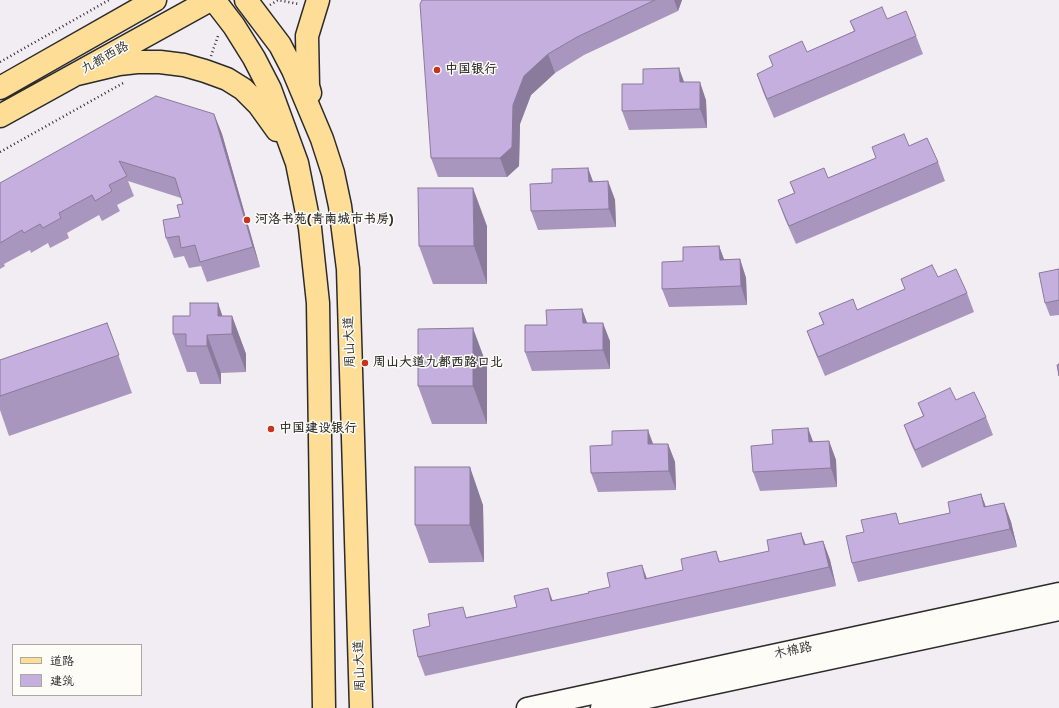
<!DOCTYPE html>
<meta charset="utf-8">
<style>
body{margin:0}
#map{position:relative;width:1059px;height:708px;overflow:hidden;background:#f2edf2;font-family:Itim,"LXGW WenKai TC",sans-serif}
canvas{display:block}
.legend{position:absolute;left:12px;top:644px;width:130px;height:52px;box-sizing:border-box;background:#fdfcf7;border:1px solid #a9a8a5;margin:0;padding:5px 7px;list-style:none;font-size:12px;color:#2b2b2b}
.legend li{display:flex;align-items:center;gap:8px;height:20px}
.legend b{width:20px;border:1px solid #a9a8a5}
</style>
<div id="map">
<canvas width="1059" height="708"></canvas>
<ul class="legend">
<li><b style="height:5px;background:#fedd96"></b>道路</li>
<li><b style="height:11px;background:#c5afde"></b>建筑</li>
</ul>
</div>
<script>
const ctx = document.querySelector('canvas').getContext('2d');
ctx.lineJoin = 'round';
const toPath = rows => new Path2D(rows.map(r => 'M' + r).join(''));
function trace(path, color, width, dash) { ctx.strokeStyle = color; ctx.lineWidth = width; ctx.lineCap = dash ? 'butt' : 'round'; ctx.setLineDash(dash || []); ctx.stroke(path); }
function fill(path, color) { ctx.fillStyle = color; ctx.fill(path, 'evenodd'); }
function label(font, color, halo, rows, align = 'center') {
  ctx.font = font + ' Itim,"LXGW WenKai TC",sans-serif'; ctx.lineWidth = 3; ctx.setLineDash([]); ctx.textBaseline = 'middle'; ctx.strokeStyle = halo; ctx.fillStyle = color; for (const [text, x, y, turn = 0] of rows) {
    ctx.save(); ctx.translate(x, y); ctx.rotate((+turn || 0) * Math.PI / 180); ctx.textAlign = isNaN(turn) ? turn : align; if (halo) ctx.strokeText(text, 0, 0); ctx.fillText(text, 0, 0); ctx.restore();
  }
}
const secondary = toPath([
 [527,708,1059,593],
 [601,708,1059,610]
]);
const primary = toPath([
 [214,0,234,26,254,58,270,89,297,163,310,228,318,303,324,708],
 [246,0,280,45,293,70,322,139,333,173,340,206,348,269,361,708],
 [77,74,119,64,137,62,160,62,184,65,205,71,227,79,243,89,259,105,277,130],
 [0,88,155,0],
 [310,93,308,86,307,36,318,0],
 [0,116,210,0]
]);
trace(secondary, '#2b2b2b', 23);
trace(primary, '#2b2b2b', 25);
trace(toPath([
 [270,5,278,0,299,4],
 [211,56,218,36,219,35],
 [0,62,109,0],
 [0,152,125,82]
]), '#2b2b2b', 2.5, [1, 3]);
trace(secondary, '#fdfcf7', 20);
trace(primary, '#fedd96', 22);
fill(toPath([
 [422,0,682,0,678,11,584,55,555,73,531,95,520,124,519,166,507,177,438,177,431,158],
 [887,19,916,36,923,54,774,118,763,92,757,74,773,67,769,56,807,52,854,31,850,21],
 [684,82,706,100,707,128,629,130,622,111],
 [214,114,222,134,260,267,207,282,201,266,189,268,184,256,174,258,166,238,180,217,183,204,181,198,128,181,134,196,117,205,120,211,102,221,99,215,67,233,69,238,50,248,48,243,31,253,30,250,4,264,5,266,0,269,0,183],
 [909,146,938,162,945,181,796,244,785,219,778,200,794,193,790,182,828,178,876,158,872,147],
 [588,168,593,182,608,181,615,200,616,227,538,230,531,211,552,183],
 [487,226,487,284,433,284,419,246],
 [719,246,724,259,740,259,746,278,747,305,669,307,662,289,683,261],
 [1059,269,1059,315,1050,316,1045,303],
 [938,277,967,293,974,312,825,376,814,350,807,331,823,324,819,313,857,310,905,289,901,279],
 [218,303,222,316,232,316,246,354,246,372,221,373,221,384,200,384,196,372,187,372,173,334],
 [582,309,587,323,610,341,610,369,532,371,525,352,547,325],
 [107,323,132,393,9,436,0,410,0,360],
 [487,366,487,424,432,424,418,386],
 [956,400,986,417,993,435,922,468,911,444,904,425,923,416,918,403],
 [808,428,813,442,829,441,836,460,837,487,760,491,753,472,773,444],
 [653,444,668,444,675,462,676,490,598,492,591,473],
 [981,494,986,507,1004,503,1011,522,1017,547,858,582,852,563,900,524,950,513],
 [483,505,484,562,429,563,415,525],
 [801,533,806,545,823,541,830,560,836,586,425,676,418,657,430,626,467,617,553,601,589,593,683,570,716,551,720,562,769,551]
]), '#a996bf');
fill(toPath([
 [674,0,682,0,678,11],
 [548,54,555,73,531,95,520,124,519,166,507,177,500,158,513,105,524,76],
 [679,68,686,87,680,82],
 [700,82,706,100,707,128,700,109],
 [214,114,222,134,260,267,253,247],
 [588,168,595,187,589,182],
 [608,181,615,200,616,227,609,209],
 [473,188,487,226,487,284,474,246],
 [719,246,726,265,720,260],
 [740,259,746,278,747,305,741,286],
 [218,303,229,335,218,316],
 [582,309,589,328,583,323],
 [232,316,246,354,246,372,232,334],
 [603,323,610,341,610,369,603,350],
 [473,328,487,366,487,424,473,386],
 [207,335,221,373,221,384,207,346],
 [808,428,815,447,809,442],
 [648,430,655,449,648,444],
 [829,441,836,460,837,487,831,468],
 [668,444,675,462,676,490,669,471],
 [470,467,483,505,484,562,470,525],
 [981,494,988,513,984,507],
 [1004,503,1011,522,1017,547,1010,529],
 [801,533,808,552,804,545],
 [823,541,830,560,836,586,829,567],
 [642,565,649,584,645,579],
 [548,588,555,607,551,601]
]), '#8a7a9b');
const building = toPath([
 [422,0,655,0,577,37,548,54,524,76,513,105,512,147,500,158,431,158,420,4,422,0],
 [882,7,887,19,906,11,916,36,767,99,757,74,773,66,769,56,802,41,807,52,855,31,850,21,882,7],
 [679,68,680,82,700,82,700,109,622,111,622,84,643,84,643,69,679,68],
 [156,96,214,114,253,247,200,262,195,245,181,248,179,236,166,238,163,220,180,217,177,205,183,204,175,178,119,161,127,176,109,185,112,191,95,201,92,195,59,213,61,218,43,228,40,224,24,233,22,230,0,243,0,183,156,96],
 [904,134,909,146,927,138,938,162,789,226,778,200,795,193,790,182,824,168,828,178,876,158,872,147,904,134],
 [588,168,589,182,608,181,609,209,531,211,530,184,552,183,552,169,588,168],
 [418,188,473,188,474,246,419,246,418,188],
 [719,246,720,260,740,259,741,286,662,289,662,262,683,261,683,247,719,246],
 [932,265,938,277,956,269,967,293,818,357,807,331,824,324,819,313,853,299,857,310,905,289,901,279,932,265],
 [1059,269,1059,300,1045,303,1039,273,1059,269],
 [190,303,218,303,218,316,232,316,232,334,207,335,207,346,186,346,186,334,173,334,173,316,190,316,190,303],
 [582,309,583,323,603,323,603,350,525,352,525,325,547,325,546,310,582,309],
 [107,323,119,355,0,396,0,360,107,323],
 [473,328,473,386,418,386,418,329,473,328],
 [1059,364,1059,376,1057,365,1059,364],
 [950,388,956,400,974,392,986,417,915,450,904,425,924,416,918,403,950,388],
 [808,428,809,442,829,441,831,468,753,472,751,446,773,444,772,430,808,428],
 [648,430,648,444,668,444,669,471,591,473,590,446,612,445,612,431,648,430],
 [415,467,470,467,470,525,415,525,415,467],
 [981,494,984,507,1004,503,1010,529,852,563,846,536,864,532,861,520,896,513,899,524,950,513,948,502,981,494],
 [801,533,804,545,823,541,829,567,418,657,413,630,430,626,428,614,463,607,466,618,517,607,514,596,548,588,551,601,589,593,588,592,610,587,607,573,642,565,645,579,683,570,681,559,716,551,719,562,769,551,767,540,801,533]
]);
fill(building, '#c5afde');
trace(building, '#8a7a9b', 1);
for (const [x, y, r, color] of [
 [437,70,4,"#c8321e"],
 [247,220,4,"#c8321e"],
 [365,363,4,"#c8321e"],
 [271,429,4,"#c8321e"]
]) { const dot = new Path2D(); dot.arc(x, y, r, 0, 2 * Math.PI); ctx.fillStyle = color; ctx.fill(dot); trace(dot, '#fdfcf7', 1.5); }
label('13px', '#2b2b2b', '#fdfcf7', [
 ["九都西路",105,58,-29],
 ["周山大道",350,342,-92],
 ["木棉路",793,651,-12],
 ["周山大道",360,666,-92]
]);
label('bold 13px', '#2b2b2b', '#fdfcf7', [
 ["中国银行",445,70],
 ["河洛书苑(青南城市书房)",255,220],
 ["周山大道九都西路口北",373,363],
 ["中国建设银行",279,429]
], 'left');
</script>
